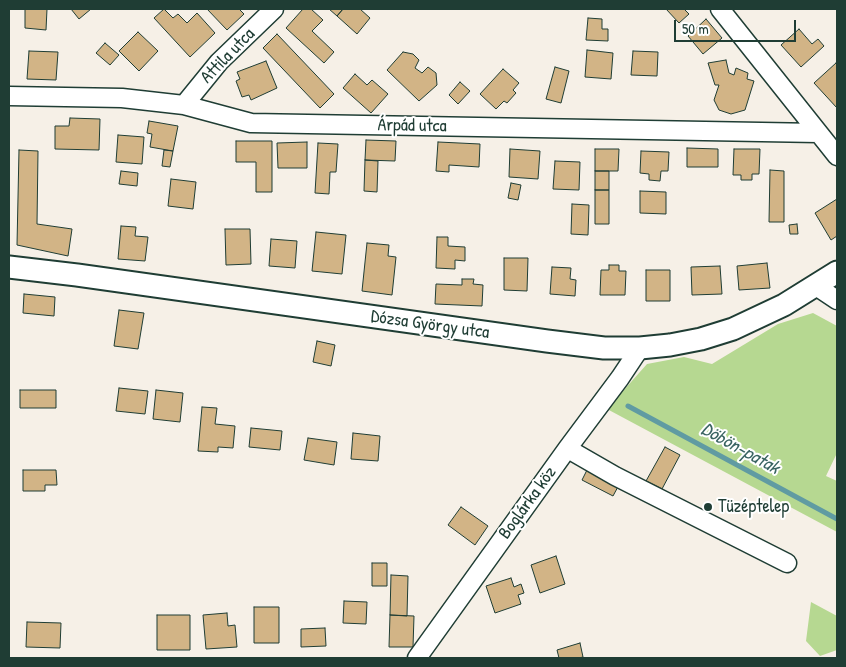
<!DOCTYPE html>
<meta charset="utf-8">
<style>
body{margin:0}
#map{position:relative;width:846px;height:667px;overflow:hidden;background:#f6f0e7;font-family:"Patrick Hand",sans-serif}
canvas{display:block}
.frame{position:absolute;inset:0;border:10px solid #1f3d34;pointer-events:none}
.scale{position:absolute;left:674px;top:20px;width:122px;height:22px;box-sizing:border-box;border:2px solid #1f3d34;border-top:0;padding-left:6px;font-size:15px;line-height:18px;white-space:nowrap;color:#1f3d34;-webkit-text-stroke:4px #fff;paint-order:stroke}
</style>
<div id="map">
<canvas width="846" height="667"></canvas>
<div class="frame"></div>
<div class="scale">50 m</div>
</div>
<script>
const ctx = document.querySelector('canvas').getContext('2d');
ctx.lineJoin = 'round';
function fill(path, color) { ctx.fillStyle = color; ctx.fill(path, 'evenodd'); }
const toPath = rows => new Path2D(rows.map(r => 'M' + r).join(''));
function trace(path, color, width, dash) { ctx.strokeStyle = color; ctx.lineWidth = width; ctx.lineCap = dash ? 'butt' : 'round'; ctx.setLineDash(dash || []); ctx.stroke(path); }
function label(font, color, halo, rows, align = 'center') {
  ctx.font = font + ' "Patrick Hand",sans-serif'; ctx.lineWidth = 4; ctx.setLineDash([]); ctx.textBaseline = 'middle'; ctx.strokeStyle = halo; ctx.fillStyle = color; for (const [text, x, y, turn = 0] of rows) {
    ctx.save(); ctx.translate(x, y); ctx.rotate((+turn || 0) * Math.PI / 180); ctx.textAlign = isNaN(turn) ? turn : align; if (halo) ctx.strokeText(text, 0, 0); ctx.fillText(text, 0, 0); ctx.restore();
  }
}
fill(toPath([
 [813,313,837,326,837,453,826,476,837,481,837,532,607,409,647,364,684,357,712,364,778,324],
 [811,602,837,616,837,650,820,656,806,641]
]), '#b6d891');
trace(toPath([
 [628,406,837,519]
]), '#609ba2', 5);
const building = toPath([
 [25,9,47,9,46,30,25,28,25,9],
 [71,9,91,9,79,19,71,9],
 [164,9,173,18,178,14,187,23,197,13,215,33,190,57,154,18,164,9],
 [207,9,239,9,244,14,227,30,207,9],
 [303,9,311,9,323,20,312,31,334,52,324,63,286,28,303,9],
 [329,9,343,9,337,16,329,9],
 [343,9,360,9,370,18,357,34,337,16,343,9],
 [666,9,684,9,689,14,679,23,666,9],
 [588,18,602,19,602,29,608,29,608,41,586,40,588,18],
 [706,19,722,38,703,54,688,36,706,19],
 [799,29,812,44,818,39,824,46,801,67,781,45,799,29],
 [138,32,158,51,139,71,119,51,138,32],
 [277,34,334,94,320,108,263,48,277,34],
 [105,43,119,55,110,65,96,53,105,43],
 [587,50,613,53,611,79,585,77,587,50],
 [29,51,58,52,56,80,27,79,29,51],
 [633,51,658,52,657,76,631,75,633,51],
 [403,52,413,54,419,60,415,68,422,73,428,67,436,73,437,85,419,101,387,70,403,52],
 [726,60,729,73,734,75,736,68,748,73,747,79,754,81,745,110,731,114,719,110,714,100,719,85,715,85,708,63,726,60],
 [266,61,277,88,251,100,249,95,242,97,236,81,240,79,237,72,266,61],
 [836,63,837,64,837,108,814,83,836,63],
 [555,67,569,71,561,103,546,99,555,67],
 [503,69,519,83,513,90,516,93,507,103,504,101,496,109,480,94,503,69],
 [355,74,367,85,372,80,388,94,371,113,343,88,355,74],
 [460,82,470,91,458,104,449,95,460,82],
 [70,118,100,119,99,150,55,149,55,126,69,126,70,118],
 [149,121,178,126,173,151,150,147,152,134,147,133,149,121],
 [118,135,144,137,142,164,116,162,118,135],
 [366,140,396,141,395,161,365,160,366,140],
 [236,141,272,141,272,192,256,192,256,162,236,162,236,141],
 [307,142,307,168,278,168,277,143,307,142],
 [438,142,480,144,479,167,449,165,449,172,436,171,438,142],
 [318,143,338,144,336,172,330,172,329,194,315,193,318,143],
 [687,148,718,149,718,167,687,167,687,148],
 [510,149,540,151,538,179,509,177,510,149],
 [595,149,619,149,618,171,595,171,595,149],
 [734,149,760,149,759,174,752,174,752,180,741,180,741,175,733,175,734,149],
 [19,150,38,151,37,224,72,229,68,256,17,245,19,150],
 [164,150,173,151,170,167,162,166,164,150],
 [641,151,669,152,668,171,661,171,660,181,649,180,649,174,640,173,641,151],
 [365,160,378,161,377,192,364,191,365,160],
 [555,161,580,162,579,190,553,189,555,161],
 [770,170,784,171,784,222,769,222,770,170],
 [121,171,138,173,137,186,119,184,121,171],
 [595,171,609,171,609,190,595,190,595,171],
 [171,179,196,182,193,209,168,206,171,179],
 [511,183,521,185,518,200,508,198,511,183],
 [595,190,609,190,609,224,595,224,595,190],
 [640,191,666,192,666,214,640,213,640,191],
 [837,199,837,236,831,240,815,213,837,199],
 [572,204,589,205,588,235,571,234,572,204],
 [797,224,798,234,790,234,789,225,797,224],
 [121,226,136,227,135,236,148,237,145,261,118,259,121,226],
 [225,229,250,229,251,264,226,265,225,229],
 [316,232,346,235,342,274,312,271,316,232],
 [437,237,448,237,448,246,465,247,465,261,455,260,455,269,436,268,437,237],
 [271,239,297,241,295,268,269,266,271,239],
 [367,243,389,245,388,256,396,257,392,295,362,291,367,243],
 [504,258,528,258,527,291,504,290,504,258],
 [767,263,770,288,739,290,737,266,767,263],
 [609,265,619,265,619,271,626,271,625,295,600,295,601,270,609,270,609,265],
 [720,266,722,294,692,295,691,267,720,266],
 [552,267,571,268,570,279,576,280,575,296,550,294,552,267],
 [646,270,670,270,670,301,646,301,646,270],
 [462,279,474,279,473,284,483,285,482,306,435,304,436,284,462,285,462,279],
 [24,294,55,297,54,316,23,313,24,294],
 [119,310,144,313,138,349,114,346,119,310],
 [317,341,335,345,331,366,313,362,317,341],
 [119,388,148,391,145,414,116,411,119,388],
 [20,390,56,390,56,408,20,408,20,390],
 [156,390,183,393,180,422,153,419,156,390],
 [202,407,217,408,215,424,235,426,233,448,218,447,218,452,198,451,202,407],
 [251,428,282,431,280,450,249,447,251,428],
 [353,433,380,436,378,461,351,459,353,433],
 [308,438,337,442,334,465,304,460,308,438],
 [665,447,680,455,662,489,646,481,665,447],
 [589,466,620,483,613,496,582,480,589,466],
 [23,470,56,470,57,485,45,485,45,491,23,491,23,470],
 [461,507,488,526,475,545,448,525,461,507],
 [556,556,565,584,540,593,531,565,556,556],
 [372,563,387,563,387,586,372,586,372,563],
 [391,575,408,576,407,616,390,615,391,575],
 [511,578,514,587,521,584,524,593,518,595,521,604,495,613,486,586,511,578],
 [344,601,367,602,366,624,343,623,344,601],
 [254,607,279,607,279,643,254,643,254,607],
 [227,613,228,626,235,625,237,647,206,649,203,615,227,613],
 [157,615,190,615,190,650,157,650,157,615],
 [390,615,414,616,413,647,389,647,390,615],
 [27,622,61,623,60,648,26,647,27,622],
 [325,628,326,646,301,647,301,629,325,628],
 [580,643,583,657,579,658,559,658,557,650,580,643]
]);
fill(building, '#d2b486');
trace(building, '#1f3d34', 1);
const minor = toPath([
 [720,9,837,156],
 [9,96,122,98,184,105,251,123,818,133],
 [184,105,219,62,274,9],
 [816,286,837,300],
 [575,453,615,476,787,563],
 [417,658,567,449,620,378,640,348]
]);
const major = toPath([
 [9,267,77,275,547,341,604,348,640,348,670,345,701,339,733,329,784,305,837,272]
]);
trace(minor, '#1f3d34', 21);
trace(major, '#1f3d34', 25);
trace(minor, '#fff', 18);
trace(major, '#fff', 21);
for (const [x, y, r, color] of [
 [708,507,5,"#1f3d34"]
]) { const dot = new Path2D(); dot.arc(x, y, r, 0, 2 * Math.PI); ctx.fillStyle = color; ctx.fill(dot); trace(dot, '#fff', 2); }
label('18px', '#1f3d34', '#fff', [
 ["Attila utca",228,56,-46],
 ["Árpád utca",412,126,1],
 ["Dózsa György utca",430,325,8],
 ["Boglárka köz",528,503,-54]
]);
label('18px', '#1f3d34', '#fff', [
 ["Tüzéptelep",718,507]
], 'left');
label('italic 19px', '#3a6462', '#fff', [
 ["Döbön-patak",740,449,29]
]);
</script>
